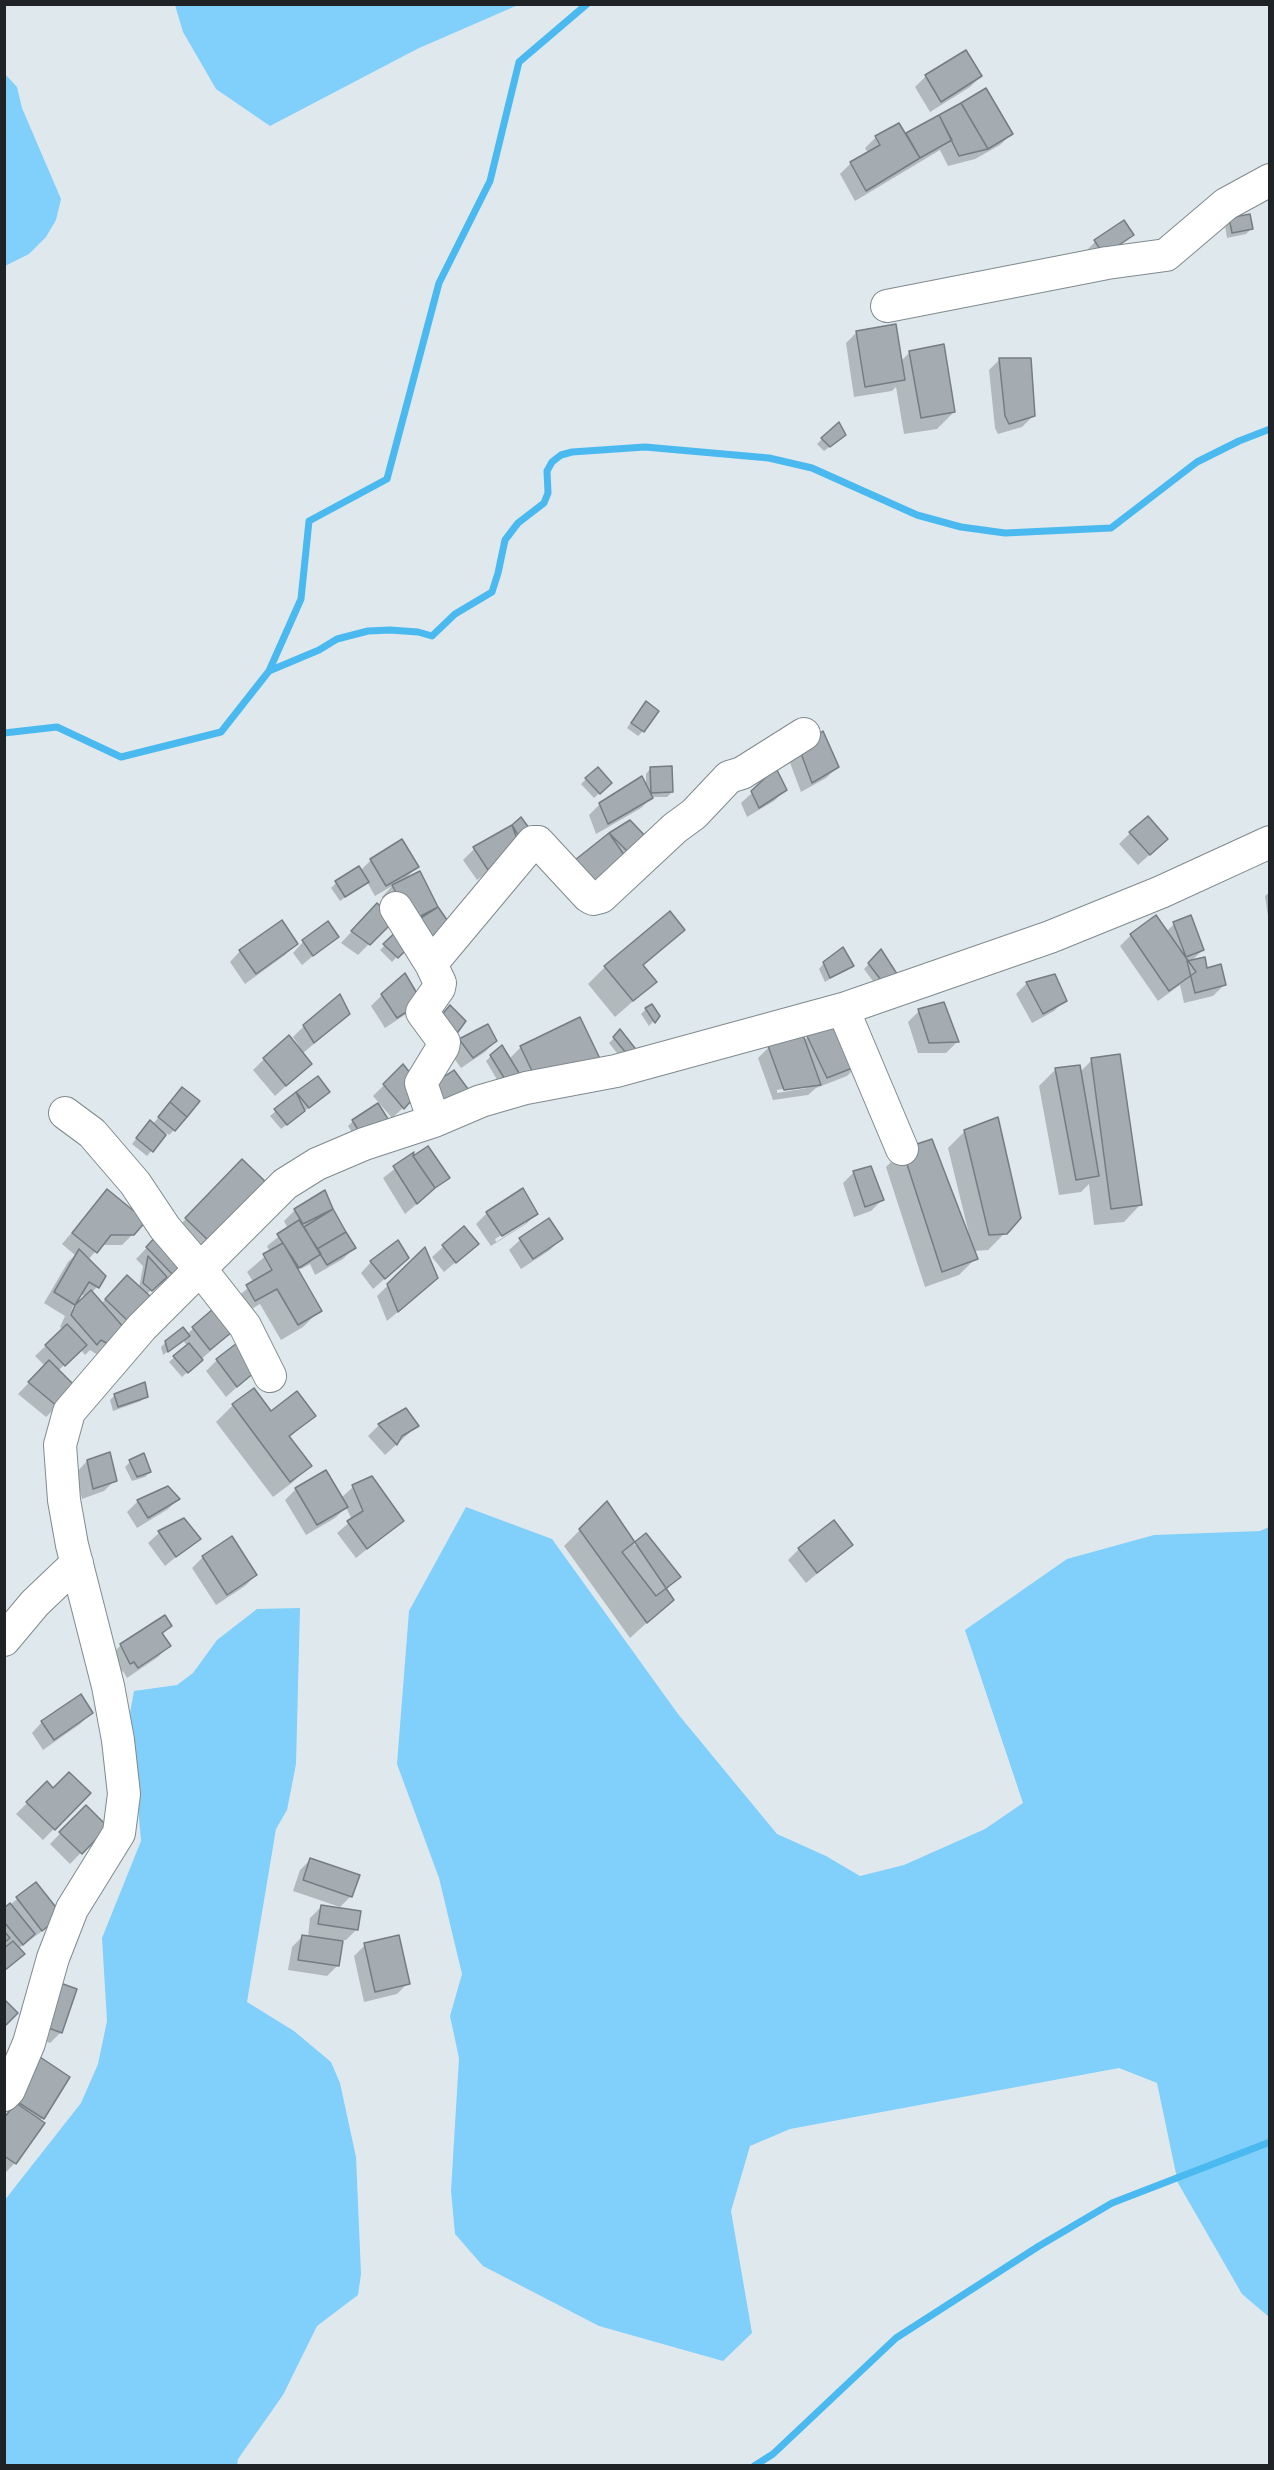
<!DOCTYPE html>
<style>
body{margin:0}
#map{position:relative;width:1274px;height:2470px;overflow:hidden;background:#dfe8ed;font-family:"IBM Plex Sans",sans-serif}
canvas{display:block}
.frame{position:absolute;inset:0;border:6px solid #202325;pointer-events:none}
</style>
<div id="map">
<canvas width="1274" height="2470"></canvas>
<div class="frame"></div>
</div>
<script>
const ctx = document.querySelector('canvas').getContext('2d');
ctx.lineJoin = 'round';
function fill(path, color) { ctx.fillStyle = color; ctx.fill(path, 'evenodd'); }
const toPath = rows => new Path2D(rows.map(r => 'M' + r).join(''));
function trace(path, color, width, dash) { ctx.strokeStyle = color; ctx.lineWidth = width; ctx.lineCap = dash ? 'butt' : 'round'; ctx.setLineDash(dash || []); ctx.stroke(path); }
fill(toPath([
 [175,5,175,4,518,5,417,49,270,126,216,89,183,32],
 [4,73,17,87,22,108,61,199,56,220,46,237,29,254,5,266],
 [466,1507,552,1539,678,1714,777,1834,826,1856,860,1876,904,1865,985,1829,1023,1803,965,1630,1067,1559,1154,1535,1260,1531,1269,1527,1269,2317,1242,2294,1178,2183,1157,2083,1119,2068,790,2129,750,2146,731,2211,752,2333,723,2361,599,2326,483,2266,455,2234,451,2191,459,2058,450,2016,462,1974,439,1878,397,1764,409,1611],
 [300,1608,296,1764,287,1810,276,1829,247,2002,294,2031,331,2062,340,2083,356,2157,361,2274,358,2295,317,2326,283,2395,238,2459,237,2465,5,2465,4,2201,81,2103,98,2064,107,2021,102,1938,141,1841,130,1713,134,1691,177,1685,193,1673,217,1640,257,1609]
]), '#80d0fb');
fill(toPath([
 [926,76,981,76,970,87,930,112,915,87],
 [986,90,1011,134,1000,145,975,159,948,166,940,150,855,201,840,174,851,163,868,153,865,148,876,137,906,135],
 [1230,220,1251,229,1246,234,1227,238,1225,225],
 [1124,222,1132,234,1121,245,1084,253,1095,242],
 [857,332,900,362,910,352,954,412,937,429,904,434,896,387,892,391,854,397,846,343],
 [1000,359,1034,415,1022,427,998,434,995,428,989,370],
 [822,439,839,440,824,451,817,444],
 [641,708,643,731,638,736,627,728],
 [800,749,837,767,826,778,801,792,789,760],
 [651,768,672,792,667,797,652,797,641,808,596,834,589,815,600,804,646,787,646,774],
 [586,779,610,783,594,798,581,784],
 [785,790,774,801,747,817,741,803,753,792],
 [521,819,530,832,507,859,477,880,463,860,474,849,512,826],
 [1130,833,1155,850,1138,865,1119,844],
 [610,834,648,841,618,865,576,861],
 [371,860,417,867,403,881,419,873,450,927,407,946,392,962,380,950,399,931,382,897,392,886,375,896,367,882,340,901,331,888,336,883,360,871],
 [1270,892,1270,929,1265,896],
 [670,913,683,930,642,967,655,982,615,1017,588,984,605,967],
 [366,916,393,920,358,955,341,943],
 [1190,917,1203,950,1190,962,1206,969,1224,985,1213,996,1184,1003,1180,985,1158,1001,1120,946,1131,935,1166,932,1174,924],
 [337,936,302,965,293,953,303,942],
 [296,944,285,955,245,984,230,962,240,951],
 [881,951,881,992,864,969],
 [824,963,852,965,825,982,819,969],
 [1027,983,1065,1000,1054,1011,1032,1023,1016,994],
 [382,995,409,1012,385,1028,371,1006],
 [646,1009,658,1016,649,1026,641,1014],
 [919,1011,957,1042,946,1053,918,1053,908,1022],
 [349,1014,302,1054,310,1064,275,1096,253,1070,264,1059,299,1046,293,1037,304,1026],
 [620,1032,636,1051,625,1063,609,1043],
 [808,1037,858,1065,847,1076,816,1088,808,1095,773,1100,758,1058,769,1047,803,1041],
 [807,1085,807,1088,777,1093,777,1090],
 [460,1040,496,1041,485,1052,461,1068,449,1051],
 [521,1047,601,1065,503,1090,486,1061,491,1056,509,1059],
 [1092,1060,1140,1205,1124,1222,1094,1225,1089,1184,1081,1192,1059,1195,1039,1086,1056,1069,1080,1072],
 [403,1066,403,1108,392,1118,373,1096],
 [297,1093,323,1097,281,1129,270,1116],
 [178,1094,198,1101,174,1130,169,1135,166,1133,147,1156,132,1144,145,1127,152,1125],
 [386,1119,356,1139,348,1126,353,1121],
 [965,1131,1005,1233,988,1250,973,1251,976,1258,959,1275,925,1287,886,1167,903,1150,967,1234,969,1234,948,1148],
 [412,1155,411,1159,448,1177,405,1214,383,1178],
 [242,1162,268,1186,195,1261,170,1235],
 [854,1172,882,1200,871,1211,854,1217,843,1183],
 [107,1191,133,1234,122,1245,101,1245,88,1260,97,1287,91,1293,101,1304,116,1287,139,1288,143,1266,136,1259,160,1234,178,1269,162,1285,159,1283,146,1295,149,1297,101,1357,90,1350,85,1355,80,1349,58,1371,57,1406,46,1417,18,1394,45,1366,35,1356,63,1329,60,1327,65,1316,44,1303,68,1262,75,1255,62,1244],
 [80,1294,86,1297,71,1311,74,1304],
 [325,1192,354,1248,343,1259,315,1275,310,1264,301,1269,284,1242,282,1244,320,1310,303,1327,281,1340,260,1304,238,1317,230,1303,254,1283,247,1272,270,1252,267,1246,288,1229,284,1221,295,1210],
 [487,1213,537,1213,526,1224,491,1246,476,1224],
 [526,1220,526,1223,496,1242,495,1239],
 [548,1220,561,1239,550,1250,521,1269,509,1250,520,1240],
 [464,1228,477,1244,444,1272,432,1257],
 [424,1250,425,1289,387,1321,377,1296],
 [371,1262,396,1269,373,1289,361,1273],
 [220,1305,241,1323,182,1377,169,1362,187,1346,183,1340,163,1355,161,1347,166,1342,187,1334],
 [217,1360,259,1367,226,1397,206,1371],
 [115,1395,146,1396,141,1401,113,1411,110,1400],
 [233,1405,271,1413,314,1416,289,1438,310,1465,293,1482,273,1497,216,1422],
 [379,1425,417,1426,385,1455,368,1436],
 [87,1461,115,1480,104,1491,82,1499,76,1473],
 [130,1462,150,1472,145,1477,132,1481,125,1467],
 [372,1478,402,1521,356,1558,337,1533,352,1520,346,1507,335,1518,306,1535,285,1500,296,1489,341,1498,353,1487],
 [168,1487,178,1499,168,1509,137,1528,127,1512,138,1501],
 [607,1503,634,1544,679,1577,666,1590,672,1600,630,1638,564,1546],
 [183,1520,199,1538,165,1566,148,1543,159,1533],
 [851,1545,806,1583,788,1560,799,1549],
 [203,1557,256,1575,245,1586,216,1605,192,1568],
 [170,1626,162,1635,169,1646,158,1657,127,1678,123,1671,119,1674,110,1656,121,1645],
 [91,1713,80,1724,43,1750,32,1733,42,1722],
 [47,1783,53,1790,89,1793,43,1840,16,1814],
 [86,1807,106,1827,70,1864,50,1844],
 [311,1859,351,1896,340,1907,293,1891,300,1870],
 [17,1899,49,1926,18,1949,22,1954,4,1971,4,1910],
 [321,1907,357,1929,346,1940,342,1940,338,1965,327,1976,288,1970,292,1947,303,1936,308,1937,310,1918],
 [365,1945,408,1983,397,1994,364,2002,354,1956],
 [42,1993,61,2032,50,2043,28,2035],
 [29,2070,42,2118,15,2163,4,2174,4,2116,7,2113,4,2109]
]), '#0003');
trace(toPath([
 [269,671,319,650,337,639,368,631,390,630,418,632,432,636,455,614,492,592,498,573,505,540,518,523,544,503,548,493,547,471,552,462,561,455,572,452,645,447,769,458,812,468,917,515,961,527,1005,533,1111,528,1197,462,1239,441,1270,429],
 [4,733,57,727,121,757,221,732,269,671,301,599,309,521,387,479,439,283,490,181,519,62,587,4],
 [754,2466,773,2454,896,2338,1039,2246,1112,2203,1270,2142]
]), '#4ab9ef', 7);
const building = toPath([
 [966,50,982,76,941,102,925,75,966,50],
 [986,88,1013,134,988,149,961,103,986,88],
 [961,103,988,149,959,156,939,115,961,103],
 [939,115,952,140,920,158,906,133,939,115],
 [899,123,920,158,866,191,850,162,880,145,875,136,899,123],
 [1250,214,1253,229,1232,233,1229,218,1250,214],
 [1124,220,1134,235,1104,255,1094,240,1124,220],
 [896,324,905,380,865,387,856,331,896,324],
 [944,344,955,412,921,418,909,351,944,344],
 [999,358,1031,358,1035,416,1009,424,1005,416,999,358],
 [839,422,846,435,830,447,821,438,839,422],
 [646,701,659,711,644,732,631,723,646,701],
 [823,731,839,767,812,783,799,748,823,731],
 [672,766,673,792,651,793,650,767,672,766],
 [598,767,612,783,600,794,585,778,598,767],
 [776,768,787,790,759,808,751,791,776,768],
 [642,776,653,798,608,824,599,803,642,776],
 [1148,816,1168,839,1150,855,1129,832,1148,816],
 [521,817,532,832,521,840,512,825,521,817],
 [630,820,650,841,633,857,609,833,630,820],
 [512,825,520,848,488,870,473,847,512,825],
 [609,833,627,859,594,884,575,860,609,833],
 [402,839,419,867,386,886,370,859,402,839],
 [359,866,369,882,345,897,335,881,359,866],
 [420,871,438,907,411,921,392,885,420,871],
 [377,903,395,920,370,945,351,931,377,903],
 [438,907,452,927,429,945,413,923,438,907],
 [670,911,685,930,643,965,657,982,633,1001,604,966,670,911],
 [1156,915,1196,972,1169,991,1130,934,1156,915],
 [1191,915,1204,950,1186,957,1173,922,1191,915],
 [282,920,298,944,256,974,239,950,282,920],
 [328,921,339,937,313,956,302,940,328,921],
 [401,927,409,947,398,958,383,944,401,927],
 [843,947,854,966,830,978,823,962,843,947],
 [881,949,899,977,887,988,868,963,881,949],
 [1205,957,1207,968,1221,964,1226,985,1195,993,1187,961,1205,957],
 [405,973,422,1002,397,1018,381,994,405,973],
 [1055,974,1067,1001,1043,1014,1026,982,1055,974],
 [340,994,350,1014,314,1043,303,1025,340,994],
 [944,1002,959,1042,929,1043,918,1009,944,1002],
 [652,1004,660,1016,655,1023,645,1008,652,1004],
 [450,1005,466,1021,455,1036,439,1018,450,1005],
 [580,1017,603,1065,532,1071,520,1046,580,1017],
 [839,1021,860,1065,827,1078,807,1036,839,1021],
 [488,1024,497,1041,473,1058,459,1039,488,1024],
 [620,1029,638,1052,631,1059,613,1037,620,1029],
 [802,1032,821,1085,784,1090,768,1046,802,1032],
 [289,1035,312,1064,286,1086,263,1058,289,1035],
 [502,1045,522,1078,509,1086,490,1055,502,1045],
 [1120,1054,1142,1205,1111,1209,1091,1058,1120,1054],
 [403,1064,422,1088,404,1109,383,1084,403,1064],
 [1080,1065,1099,1176,1076,1180,1055,1068,1080,1065],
 [454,1070,468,1089,443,1106,430,1086,454,1070],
 [318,1076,330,1092,309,1108,296,1092,318,1076],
 [182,1087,200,1101,187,1117,170,1102,182,1087],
 [296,1092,305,1111,287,1125,274,1109,296,1092],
 [170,1102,187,1117,175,1131,158,1117,170,1102],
 [378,1103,388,1119,362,1136,352,1120,378,1103],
 [998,1117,1021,1218,1007,1234,989,1235,964,1130,998,1117],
 [150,1120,166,1135,153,1152,136,1138,150,1120],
 [932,1139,978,1259,942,1272,902,1149,932,1139],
 [428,1146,450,1178,435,1188,413,1156,428,1146],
 [414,1152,413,1156,435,1188,417,1204,393,1166,414,1152],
 [242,1159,270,1186,213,1245,185,1218,242,1159],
 [871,1166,884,1200,865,1207,853,1171,871,1166],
 [523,1188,538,1214,502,1236,486,1212,523,1188],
 [107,1189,146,1221,134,1235,111,1235,97,1253,72,1233,107,1189],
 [325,1190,333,1209,303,1224,294,1209,325,1190],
 [333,1209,346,1232,317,1249,304,1227,333,1209],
 [549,1218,563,1239,533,1259,519,1238,549,1218],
 [299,1220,321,1254,299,1268,277,1234,299,1220],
 [464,1226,479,1244,456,1263,442,1245,464,1226],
 [160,1232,191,1259,173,1275,146,1247,160,1232],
 [346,1232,356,1248,327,1265,317,1249,346,1232],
 [398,1240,409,1258,385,1279,370,1261,398,1240],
 [283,1243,322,1311,298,1325,277,1289,255,1301,246,1285,272,1270,263,1254,283,1243],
 [425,1247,438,1278,398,1312,387,1284,425,1247],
 [79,1249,106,1276,99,1288,89,1282,75,1305,54,1292,79,1249],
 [148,1256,167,1277,152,1291,143,1283,148,1256],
 [127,1275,151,1297,129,1322,105,1299,127,1275],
 [91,1290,125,1329,113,1347,101,1340,97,1345,71,1315,75,1305,91,1290],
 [220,1303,243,1323,210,1350,192,1327,220,1303],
 [67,1324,87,1345,65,1366,45,1345,67,1324],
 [183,1327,190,1336,168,1352,165,1341,183,1327],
 [241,1340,261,1367,237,1387,216,1359,241,1340],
 [189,1343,203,1360,188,1373,173,1356,189,1343],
 [49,1360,74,1385,58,1407,28,1382,49,1360],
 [145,1382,148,1397,118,1407,114,1394,145,1382],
 [254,1388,271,1411,297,1391,316,1416,289,1436,312,1466,290,1482,232,1404,254,1388],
 [406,1408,419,1426,402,1436,397,1445,378,1424,406,1408],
 [110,1452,117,1481,93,1489,87,1460,110,1452],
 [144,1453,151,1472,137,1477,129,1460,144,1453],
 [326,1470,348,1507,317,1525,295,1488,326,1470],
 [372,1476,404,1521,367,1549,347,1521,363,1511,352,1485,372,1476],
 [168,1486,180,1499,148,1518,137,1500,168,1486],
 [607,1501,674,1600,647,1623,579,1529,607,1501],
 [184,1518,201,1539,176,1557,158,1531,184,1518],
 [834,1520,853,1545,817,1573,798,1548,834,1520],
 [646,1533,681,1577,656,1596,622,1552,646,1533],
 [232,1536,257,1575,227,1595,202,1556,232,1536],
 [165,1615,172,1626,162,1633,171,1646,138,1668,134,1662,130,1664,120,1644,165,1615],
 [81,1694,93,1713,54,1740,41,1721,81,1694],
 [69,1772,91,1793,55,1830,26,1802,47,1781,53,1788,69,1772],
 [86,1805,108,1827,82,1854,59,1832,86,1805],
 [310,1858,360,1875,352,1897,303,1880,310,1858],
 [36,1882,62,1915,42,1931,16,1897,36,1882],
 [10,1903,35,1934,23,1945,4,1922,4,1908,10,1903],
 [321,1905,361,1911,358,1930,318,1924,321,1905],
 [4,1931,10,1938,4,1943,4,1931],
 [302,1935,343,1941,339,1966,298,1960,302,1935],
 [399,1935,410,1984,375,1992,364,1943,399,1935],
 [13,1941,25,1954,4,1971,4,1948,13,1941],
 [52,1980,77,1989,62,2033,38,2024,52,1980],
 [4,1999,18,2013,4,2027,4,1999],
 [40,2057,70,2077,44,2119,13,2099,40,2057],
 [16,2103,45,2123,16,2164,4,2156,4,2118,16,2103]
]);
fill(building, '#a4acb1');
trace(building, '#757d82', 1.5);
const minor = toPath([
 [887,306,1107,263,1166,255,1226,204,1270,180],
 [396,908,431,964,440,983,439,988,422,1012,444,1042,443,1047,421,1083,434,1121],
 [431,964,533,842,538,842,588,896,593,899,601,897,675,828,694,814,729,777,742,773,804,734],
 [843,1009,902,1149],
 [65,1113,92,1133,135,1183,165,1228,201,1270,245,1326,270,1376],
 [4,1640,35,1603,77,1563],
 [4,2095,9,2090,29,2043,53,1958,72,1909,119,1833,124,1794,118,1740,108,1686,72,1545,64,1500,60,1445,69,1412,142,1327,285,1184,317,1164,364,1144,434,1121,481,1101,526,1088,616,1071,843,1009,1050,937,1161,892,1270,842]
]);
trace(minor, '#818a8e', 34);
trace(minor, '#fff', 32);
</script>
